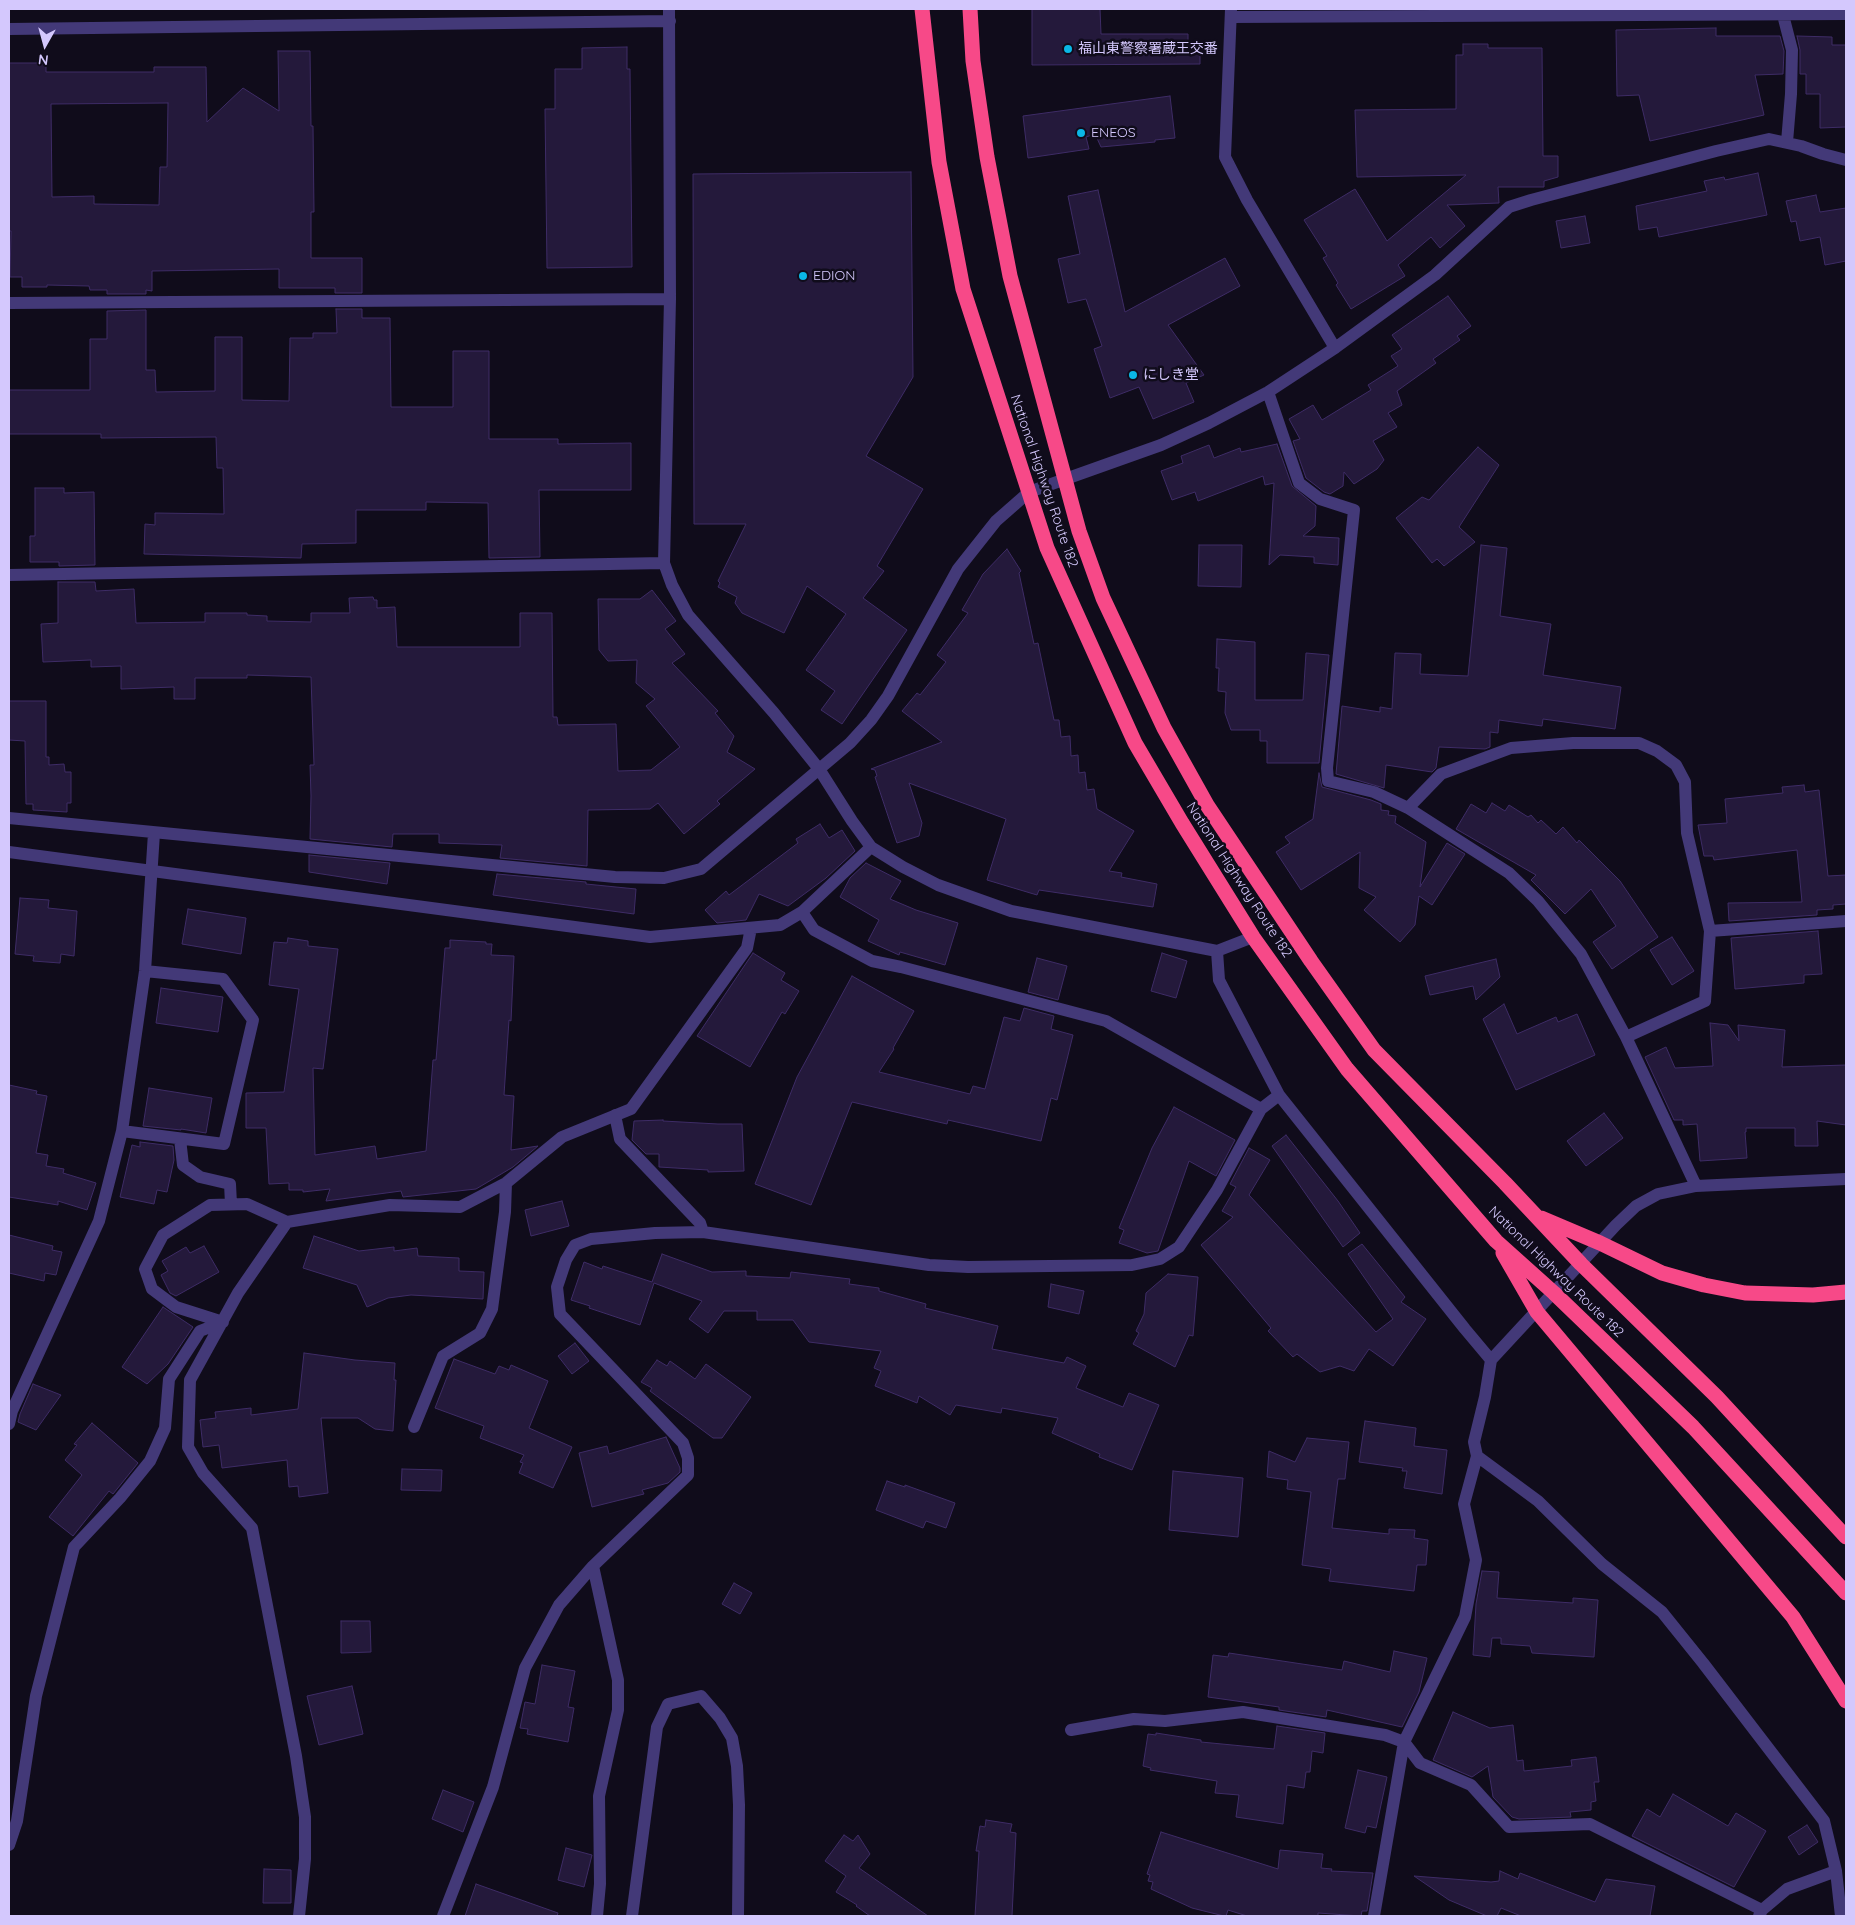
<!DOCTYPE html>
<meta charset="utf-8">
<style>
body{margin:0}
#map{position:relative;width:1855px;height:1925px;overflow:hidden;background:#100c1b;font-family:Quicksand,sans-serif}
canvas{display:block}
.frame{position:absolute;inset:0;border:10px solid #d4c8fd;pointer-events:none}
.north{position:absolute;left:20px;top:20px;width:50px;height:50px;-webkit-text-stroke:4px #100c1b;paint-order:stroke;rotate:187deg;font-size:14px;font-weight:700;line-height:20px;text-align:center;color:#d4c8fd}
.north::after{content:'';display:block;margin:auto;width:18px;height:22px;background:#d4c8fd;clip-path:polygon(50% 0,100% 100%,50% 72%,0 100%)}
</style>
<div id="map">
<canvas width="1855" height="1925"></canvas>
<div class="frame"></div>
<div class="north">N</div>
</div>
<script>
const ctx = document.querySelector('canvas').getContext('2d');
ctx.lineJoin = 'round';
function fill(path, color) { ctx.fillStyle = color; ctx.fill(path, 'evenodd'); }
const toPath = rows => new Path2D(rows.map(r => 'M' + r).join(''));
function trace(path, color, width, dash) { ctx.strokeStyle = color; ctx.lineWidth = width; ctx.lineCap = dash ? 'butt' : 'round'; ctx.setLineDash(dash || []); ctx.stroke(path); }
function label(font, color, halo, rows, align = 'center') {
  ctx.font = font + ' Quicksand,"Noto Sans JP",sans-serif'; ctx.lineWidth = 5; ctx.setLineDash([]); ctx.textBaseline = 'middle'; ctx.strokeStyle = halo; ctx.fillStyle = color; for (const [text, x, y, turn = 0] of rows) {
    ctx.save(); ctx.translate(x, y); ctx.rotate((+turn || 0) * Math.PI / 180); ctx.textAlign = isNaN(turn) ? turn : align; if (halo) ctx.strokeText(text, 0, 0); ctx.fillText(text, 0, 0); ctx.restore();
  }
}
const building = toPath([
 [1032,9,1100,9,1101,34,1188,34,1188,43,1200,42,1200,64,1032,65,1032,9],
 [1716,28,1716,36,1780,36,1784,51,1783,74,1755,75,1764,115,1650,141,1639,95,1617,96,1616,30,1716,28],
 [1797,36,1832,37,1832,45,1846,45,1846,127,1820,128,1820,94,1806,94,1806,74,1800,74,1800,50,1797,36],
 [1463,44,1488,44,1488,48,1542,48,1543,156,1558,156,1558,177,1544,181,1544,187,1498,187,1499,203,1447,205,1465,226,1440,248,1431,237,1398,265,1405,276,1351,309,1336,285,1338,283,1323,258,1327,256,1304,220,1355,189,1387,241,1466,175,1357,177,1355,110,1456,109,1456,55,1463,55,1463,44],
 [627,47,627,69,630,69,632,267,547,268,545,109,555,109,555,69,582,69,582,48,627,47],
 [278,51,310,51,311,126,313,126,314,212,311,212,311,258,362,258,362,293,335,293,335,288,279,288,279,269,152,271,152,291,146,290,146,294,107,294,107,290,90,290,89,286,47,285,47,287,22,287,22,277,10,277,11,231,9,231,9,63,46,63,46,72,154,72,154,67,206,67,207,122,243,88,279,111,278,51],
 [168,103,167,167,160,167,159,205,94,204,94,196,52,197,51,104,168,103],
 [1170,96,1175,138,1155,140,1155,142,1101,147,1095,134,1086,137,1089,149,1028,158,1023,116,1170,96],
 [911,172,913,377,866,456,923,489,877,566,884,571,863,598,907,630,842,724,821,710,835,691,806,670,846,614,807,586,784,633,742,613,735,603,737,597,718,587,720,583,718,581,746,524,694,524,693,174,911,172],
 [1758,173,1767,215,1659,237,1657,227,1639,230,1636,206,1707,191,1704,181,1724,177,1725,180,1758,173],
 [1098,190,1125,312,1225,258,1240,286,1168,325,1204,375,1186,383,1194,402,1153,419,1139,387,1110,398,1094,349,1102,346,1086,299,1068,303,1058,259,1080,254,1068,196,1098,190],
 [1816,195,1820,212,1846,208,1846,261,1825,265,1820,237,1800,241,1796,221,1791,222,1786,201,1816,195],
 [1585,216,1590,243,1561,248,1556,221,1585,216],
 [1448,296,1471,326,1457,336,1460,340,1433,359,1436,363,1397,391,1402,405,1388,413,1397,427,1373,441,1384,460,1377,469,1354,484,1344,472,1343,486,1330,494,1324,492,1306,478,1293,441,1300,439,1289,419,1313,405,1322,420,1371,390,1368,385,1398,366,1391,356,1402,349,1392,335,1448,296],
 [336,309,362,309,362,318,390,318,391,407,453,407,453,351,489,351,489,439,558,439,558,444,631,443,631,490,539,490,540,557,489,558,488,503,426,502,426,510,356,510,356,543,302,544,301,558,144,554,145,524,155,525,155,513,224,514,223,468,217,468,216,437,101,438,101,434,9,434,9,390,90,390,90,339,107,339,107,311,146,310,146,370,155,370,156,392,215,391,215,337,242,337,242,400,289,401,290,338,313,338,313,333,337,333,336,309],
 [1277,444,1292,486,1316,506,1315,526,1303,536,1339,538,1338,565,1314,563,1314,557,1280,555,1269,565,1274,483,1265,485,1263,476,1198,501,1195,492,1172,500,1161,471,1183,463,1181,456,1209,445,1214,458,1240,448,1241,452,1277,444],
 [1478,447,1499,465,1459,527,1475,542,1444,566,1437,559,1432,563,1396,518,1422,497,1429,500,1478,447],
 [35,488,64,488,64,493,94,492,95,565,59,566,59,562,30,562,30,536,35,536,35,488],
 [1199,545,1242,545,1241,587,1198,586,1199,545],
 [1481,545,1507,548,1500,616,1551,624,1543,675,1621,687,1615,729,1543,719,1542,726,1499,720,1498,733,1490,732,1490,747,1485,749,1439,747,1436,768,1432,772,1386,765,1384,788,1336,774,1342,706,1380,712,1380,707,1392,709,1395,653,1421,654,1420,674,1468,676,1481,545],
 [1007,549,1021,571,1019,573,1034,644,1038,643,1054,720,1059,720,1061,737,1070,736,1071,756,1078,755,1079,773,1085,772,1087,790,1094,789,1097,809,1134,831,1109,871,1122,873,1121,877,1157,884,1153,907,1039,890,1037,895,987,880,1006,819,909,783,922,823,919,836,897,843,875,777,877,776,875,770,871,769,942,742,902,711,917,693,920,695,946,662,937,655,968,613,962,610,983,574,1007,549],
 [58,582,95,582,96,591,134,589,136,623,205,622,205,613,247,613,247,615,267,616,267,621,311,622,311,613,350,613,349,598,373,597,374,600,377,600,377,608,395,607,397,647,520,647,520,613,552,613,553,717,557,717,558,725,616,724,618,771,651,770,680,747,646,706,655,699,636,683,637,660,608,661,599,650,598,599,640,599,652,590,676,621,665,629,685,654,672,663,718,711,715,713,734,736,727,752,755,769,717,801,720,804,684,834,658,803,650,809,588,810,587,866,500,858,502,845,439,843,439,834,393,834,392,847,310,839,311,796,310,765,314,765,311,677,247,675,247,678,195,678,195,699,174,699,174,687,121,689,121,666,91,667,91,660,43,662,41,624,58,623,58,582],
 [1217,639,1255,642,1255,700,1303,700,1306,653,1329,655,1319,763,1267,763,1267,741,1260,741,1260,730,1231,730,1225,713,1226,692,1218,691,1219,668,1216,668,1217,639],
 [9,701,46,701,46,757,49,757,49,765,64,764,65,772,71,772,71,803,67,803,67,812,33,810,33,804,26,804,25,741,9,740,9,701],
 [1319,773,1322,787,1371,800,1381,804,1381,810,1389,811,1388,815,1396,816,1395,823,1426,842,1420,887,1447,843,1465,854,1432,905,1419,896,1415,925,1400,942,1364,910,1376,897,1359,888,1360,852,1301,890,1276,852,1290,843,1285,837,1313,819,1319,773],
 [1804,785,1805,792,1819,790,1828,876,1846,875,1846,904,1833,905,1833,909,1817,910,1817,915,1729,921,1728,903,1802,902,1797,850,1714,860,1713,856,1704,856,1698,825,1727,823,1725,799,1783,793,1782,787,1804,785],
 [1492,803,1505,811,1509,805,1528,817,1531,815,1538,823,1541,820,1556,834,1563,827,1577,843,1579,840,1620,881,1658,937,1612,969,1593,942,1616,926,1591,889,1565,914,1531,880,1536,875,1456,829,1471,804,1486,813,1492,803],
 [820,824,829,838,842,830,855,851,826,878,788,906,759,894,746,920,717,923,705,910,726,891,729,895,798,843,796,839,820,824],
 [309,855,390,863,387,884,309,872,309,855],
 [866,863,901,881,890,899,916,910,958,923,945,965,900,952,899,955,868,941,879,920,840,897,850,878,866,863],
 [497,874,586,882,586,884,636,889,634,914,493,895,497,874],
 [20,898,49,900,48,908,77,911,74,956,61,954,60,963,33,961,34,956,15,954,20,898],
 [188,909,246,918,241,954,182,944,188,909],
 [1818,931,1822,974,1804,975,1804,983,1735,989,1731,938,1818,931],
 [1672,937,1694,971,1672,985,1650,950,1672,937],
 [288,938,308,941,308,946,338,949,323,1069,313,1068,315,1155,375,1146,377,1159,426,1151,433,1060,436,1060,445,948,450,948,450,940,486,942,486,944,492,944,491,955,514,956,511,1021,509,1020,504,1095,514,1096,511,1150,538,1146,513,1167,476,1189,403,1197,401,1191,326,1201,330,1189,303,1192,303,1190,289,1190,289,1183,269,1184,266,1128,246,1128,246,1093,284,1092,299,989,269,985,274,942,287,943,288,938],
 [753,953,785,973,781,980,799,991,785,1014,782,1012,750,1067,697,1036,753,953],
 [1162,953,1187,961,1176,998,1151,991,1162,953],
 [1037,958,1067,966,1058,1000,1028,992,1037,958],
 [1496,959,1500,977,1476,1000,1473,986,1430,995,1425,976,1496,959],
 [852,976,914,1011,893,1048,894,1049,879,1072,970,1094,973,1086,985,1089,1004,1017,1020,1021,1024,1008,1054,1016,1051,1029,1073,1035,1057,1100,1051,1098,1041,1141,948,1120,947,1124,852,1102,811,1205,755,1184,797,1077,852,976],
 [161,988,223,997,218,1032,156,1023,161,988],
 [1504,1004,1517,1034,1556,1017,1558,1022,1577,1014,1595,1055,1516,1090,1483,1019,1504,1004],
 [1710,1023,1728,1025,1739,1041,1738,1025,1785,1030,1782,1067,1846,1065,1846,1125,1817,1121,1818,1146,1795,1146,1795,1128,1746,1128,1746,1132,1745,1132,1747,1158,1700,1161,1697,1124,1683,1125,1683,1120,1674,1120,1645,1057,1666,1047,1675,1068,1713,1066,1710,1023],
 [9,1085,37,1091,36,1094,47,1096,36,1153,48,1155,46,1166,64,1169,63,1173,96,1183,87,1210,58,1201,58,1205,9,1197,9,1085],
 [149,1088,212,1098,206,1133,181,1129,181,1130,143,1126,149,1088],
 [1174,1107,1235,1140,1216,1176,1189,1161,1158,1251,1147,1253,1119,1243,1124,1230,1119,1228,1152,1148,1174,1107],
 [1604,1113,1623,1138,1586,1166,1567,1141,1604,1113],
 [663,1120,663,1121,718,1124,742,1124,744,1171,708,1172,708,1170,659,1167,659,1154,646,1154,632,1140,634,1121,663,1120],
 [1286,1135,1338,1201,1360,1233,1343,1247,1272,1146,1286,1135],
 [140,1142,173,1146,174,1160,167,1192,157,1190,154,1204,120,1197,132,1145,140,1147,140,1142],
 [1249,1148,1270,1160,1249,1195,1376,1332,1393,1319,1348,1254,1362,1244,1405,1297,1401,1302,1426,1319,1393,1366,1369,1349,1354,1371,1340,1366,1320,1372,1297,1354,1293,1357,1268,1331,1271,1328,1201,1245,1233,1217,1222,1211,1236,1187,1230,1184,1249,1148],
 [562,1201,569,1226,531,1236,525,1210,562,1201],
 [9,1235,53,1246,52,1250,62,1252,56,1275,45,1273,44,1281,9,1273,9,1235],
 [314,1236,359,1251,394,1247,394,1251,417,1248,418,1256,459,1258,459,1271,484,1272,483,1299,411,1295,388,1298,367,1307,357,1285,303,1268,314,1236],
 [204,1246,219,1272,176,1296,170,1293,161,1275,168,1271,162,1261,186,1247,190,1253,204,1246],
 [662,1254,712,1272,746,1271,746,1276,790,1278,791,1272,850,1279,849,1284,879,1288,879,1291,926,1304,925,1308,998,1326,992,1349,1064,1363,1067,1357,1086,1366,1076,1388,1123,1407,1129,1393,1159,1405,1132,1470,1099,1457,1100,1454,1052,1433,1058,1418,1002,1408,1001,1413,956,1405,950,1415,919,1396,917,1403,875,1386,881,1371,874,1368,881,1351,809,1342,793,1320,757,1320,757,1311,724,1311,708,1333,689,1319,702,1301,654,1283,640,1325,589,1308,590,1306,571,1300,584,1262,602,1269,603,1266,652,1282,662,1254],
 [1168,1274,1198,1277,1193,1336,1189,1335,1175,1367,1133,1344,1139,1333,1136,1331,1144,1314,1146,1293,1168,1274],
 [1051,1284,1084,1291,1079,1314,1048,1307,1051,1284],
 [163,1307,193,1327,168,1364,147,1384,122,1367,163,1307],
 [575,1343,589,1361,572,1374,558,1356,575,1343],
 [304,1353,355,1360,395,1363,394,1380,396,1380,393,1431,375,1429,358,1418,321,1418,328,1493,299,1497,298,1486,289,1487,287,1460,222,1468,219,1445,203,1447,200,1420,216,1418,215,1412,251,1408,251,1415,298,1409,304,1353],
 [454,1359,495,1374,499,1366,509,1370,511,1365,548,1381,529,1428,572,1447,553,1488,519,1473,523,1463,520,1462,524,1455,480,1438,484,1426,435,1408,454,1359],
 [657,1360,667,1366,670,1361,695,1379,706,1364,751,1397,722,1438,713,1438,650,1391,652,1388,641,1382,657,1360],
 [33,1384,61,1395,36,1430,18,1422,20,1414,33,1384],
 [1365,1421,1416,1428,1414,1446,1447,1450,1442,1494,1404,1488,1407,1471,1402,1471,1403,1468,1359,1462,1365,1421],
 [92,1423,138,1463,113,1494,109,1491,73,1536,49,1517,82,1475,65,1460,77,1445,74,1444,92,1423],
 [666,1437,680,1468,680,1472,668,1483,642,1490,644,1494,592,1507,579,1453,607,1446,609,1454,666,1437],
 [1307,1438,1349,1442,1345,1479,1338,1479,1332,1528,1389,1534,1389,1529,1415,1530,1414,1538,1428,1540,1426,1565,1417,1565,1414,1591,1329,1581,1331,1569,1302,1565,1311,1492,1287,1489,1288,1480,1267,1477,1269,1451,1295,1462,1307,1438],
 [402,1469,442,1470,441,1491,401,1490,402,1469],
 [1173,1471,1243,1478,1238,1537,1169,1530,1173,1471],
 [887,1481,905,1487,905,1485,955,1503,946,1528,926,1521,923,1528,876,1510,887,1481],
 [1482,1571,1499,1572,1497,1598,1573,1603,1573,1598,1598,1600,1594,1657,1532,1653,1530,1646,1501,1644,1501,1638,1492,1638,1490,1657,1473,1655,1476,1604,1482,1571],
 [734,1583,752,1593,740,1614,722,1604,734,1583],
 [341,1621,370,1621,371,1652,341,1653,341,1621],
 [1394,1651,1427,1658,1419,1692,1402,1727,1327,1710,1326,1717,1279,1710,1279,1707,1208,1697,1213,1655,1228,1657,1229,1653,1342,1670,1344,1661,1390,1672,1394,1651],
 [542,1665,575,1671,568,1707,574,1708,568,1742,527,1734,528,1729,520,1728,525,1702,535,1704,542,1665],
 [352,1686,363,1734,319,1745,307,1696,352,1686],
 [1453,1712,1490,1728,1513,1725,1517,1761,1523,1760,1524,1771,1572,1766,1571,1760,1596,1757,1599,1782,1594,1782,1596,1801,1591,1802,1591,1810,1570,1812,1571,1817,1519,1819,1512,1817,1493,1797,1488,1766,1472,1777,1433,1760,1453,1712],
 [1277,1726,1325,1733,1323,1753,1312,1751,1310,1772,1306,1772,1304,1788,1287,1785,1283,1824,1236,1817,1239,1795,1215,1793,1217,1781,1150,1770,1151,1768,1143,1766,1148,1734,1156,1735,1156,1733,1201,1740,1201,1742,1274,1749,1277,1726],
 [1358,1770,1387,1777,1376,1828,1367,1826,1365,1833,1345,1828,1358,1770],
 [443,1790,474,1802,463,1832,432,1819,443,1790],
 [1673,1794,1728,1826,1736,1813,1766,1831,1734,1887,1632,1836,1647,1809,1660,1817,1673,1794],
 [986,1820,1012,1824,1010,1832,1016,1833,1012,1916,975,1916,979,1851,976,1851,980,1826,985,1827,986,1820],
 [1807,1825,1818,1842,1799,1855,1788,1837,1807,1825],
 [1161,1832,1278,1869,1280,1850,1323,1854,1321,1868,1332,1869,1331,1871,1373,1873,1367,1911,1362,1911,1361,1916,1318,1913,1318,1916,1247,1916,1228,1910,1226,1916,1224,1916,1192,1908,1151,1889,1153,1882,1148,1881,1150,1875,1147,1874,1161,1832],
 [844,1835,853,1841,858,1835,870,1854,859,1868,928,1916,870,1916,856,1906,857,1905,836,1892,846,1876,825,1861,844,1835],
 [566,1848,592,1855,584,1887,558,1880,566,1848],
 [264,1869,291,1870,291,1903,263,1903,264,1869],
 [1500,1871,1518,1879,1520,1873,1595,1902,1606,1879,1655,1886,1650,1916,1521,1916,1501,1908,1497,1916,1487,1916,1449,1900,1414,1876,1491,1882,1499,1881,1500,1871],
 [476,1884,558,1913,557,1916,465,1916,476,1884]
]);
fill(building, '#24193b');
trace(building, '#3e2c66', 1);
trace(toPath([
 [669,9,670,299,664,563,672,585,688,615,774,713,819,769,852,821,871,847,903,867,938,885,1011,911,1217,951,1253,937],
 [1231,9,1225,157,1247,200,1335,348],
 [1783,15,1792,50,1791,94,1787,142],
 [1231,17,1846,14],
 [9,29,670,21],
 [9,303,670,299],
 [1268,392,1299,483,1320,499,1354,510,1327,768,1328,781,1374,792,1408,808,1509,873,1538,901,1581,954,1626,1037,1696,1186],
 [9,575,664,563],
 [1408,808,1441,774,1511,748,1573,743,1639,743,1657,751,1676,765,1685,782,1687,833,1710,931,1705,1001,1626,1037],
 [9,818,615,877,664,878,701,869,850,743,871,720,888,696,958,569,996,521,1029,492,1161,445,1209,423,1268,392,1335,348,1435,275,1509,207,1531,200,1716,151,1769,139,1801,146,1823,154,1846,160],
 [9,852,650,937,780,925,802,912,871,847],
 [802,912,814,930,872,961,901,967,1106,1021,1261,1109],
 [1710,931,1846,921],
 [1217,951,1219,980,1279,1095,1465,1329,1491,1360,1485,1397,1474,1442,1477,1456,1538,1501,1602,1564,1662,1612,1703,1663,1824,1821,1836,1871,1841,1916],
 [615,1115,620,1139,700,1223,703,1232],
 [122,1131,224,1144,253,1020,223,979,145,971],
 [180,1139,183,1165,200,1177,230,1184,231,1204],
 [223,1322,176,1307,152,1289,145,1269,163,1235,210,1205,247,1204,287,1222],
 [1491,1360,1616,1225,1636,1206,1658,1194,1696,1186,1846,1179],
 [9,1424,12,1411,99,1221,122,1131,145,971,154,833],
 [414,1427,443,1356,480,1333,492,1309,505,1212,506,1183],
 [593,1566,618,1680,618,1710,599,1796,600,1884,597,1916],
 [1071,1730,1134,1719,1165,1721,1243,1712,1385,1735,1404,1742,1420,1763,1471,1785,1509,1827,1590,1824,1762,1910],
 [9,1845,17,1821,36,1696,74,1547,120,1498,150,1461,165,1428,169,1379,200,1331,223,1322],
 [299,1916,305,1859,305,1817,296,1756,252,1528,203,1473,188,1447,190,1380,238,1293,287,1222,390,1205,460,1207,506,1183,562,1137,631,1109,747,948,751,928],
 [443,1916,493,1787,525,1668,559,1605,593,1566,688,1475,688,1458,683,1443,560,1314,557,1287,566,1260,575,1245,591,1239,655,1233,703,1232,929,1265,968,1267,1132,1265,1160,1259,1179,1247,1217,1190,1261,1109,1279,1095],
 [632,1916,657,1727,668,1704,701,1696,720,1718,732,1738,737,1766,739,1805,738,1916],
 [1374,1916,1404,1742,1465,1617,1476,1560,1464,1504,1477,1456],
 [1759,1916,1762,1910,1787,1889,1836,1871]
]), '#433978', 12);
trace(toPath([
 [922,9,939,162,963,289,1047,548,1135,743,1182,823,1253,937,1347,1069,1496,1241,1554,1293,1693,1427,1846,1593],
 [970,9,973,61,987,157,1010,276,1079,531,1103,598,1164,728,1207,805,1311,961,1374,1050,1505,1183,1581,1264,1717,1397,1846,1537],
 [1541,1218,1600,1243,1662,1273,1704,1285,1745,1293,1813,1295,1846,1292],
 [1503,1253,1537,1312,1793,1617,1846,1701]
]), '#f74988', 15);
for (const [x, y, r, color] of [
 [1068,49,5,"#0ab7e6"],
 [1081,133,5,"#0ab7e6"],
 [803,276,5,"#0ab7e6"],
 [1133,375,5,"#0ab7e6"]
]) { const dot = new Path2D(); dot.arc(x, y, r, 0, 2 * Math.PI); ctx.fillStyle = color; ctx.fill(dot); trace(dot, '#100c1b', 2); }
label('14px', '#d4c8fd', '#100c1b', [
 ["福山東警察署蔵王交番",1078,49],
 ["ENEOS",1091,133],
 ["EDION",813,276],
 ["にしき堂",1143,375]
], 'left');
label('14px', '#d4c8fd', '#100c1b', [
 ["National Highway Route 182",1044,481,71],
 ["National Highway Route 182",1239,880,57],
 ["National Highway Route 182",1556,1272,44]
]);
</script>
